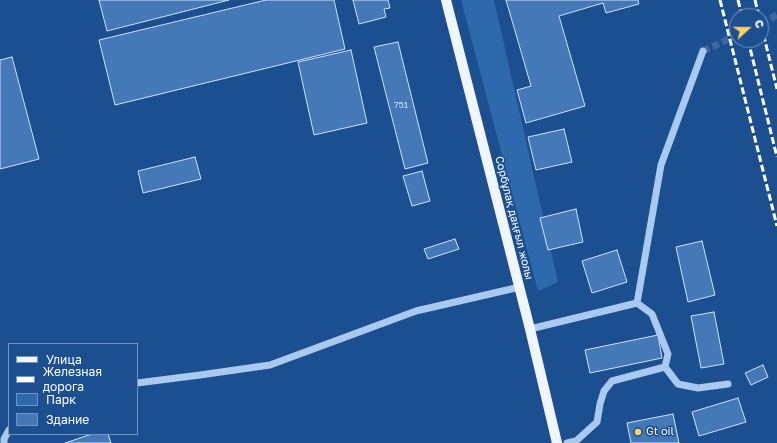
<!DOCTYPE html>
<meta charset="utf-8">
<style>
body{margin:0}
#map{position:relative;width:777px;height:443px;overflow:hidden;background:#1b4f8f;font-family:"Golos Text",sans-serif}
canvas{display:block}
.legend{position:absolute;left:8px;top:343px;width:130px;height:92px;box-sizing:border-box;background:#1b4f8f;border:1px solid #7695bc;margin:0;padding:5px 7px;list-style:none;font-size:12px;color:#fff}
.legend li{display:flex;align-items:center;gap:8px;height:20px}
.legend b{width:20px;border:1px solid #7695bc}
.north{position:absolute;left:729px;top:8px;width:40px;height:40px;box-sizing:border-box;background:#1b4f8f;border:1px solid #7695bc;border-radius:50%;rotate:69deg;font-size:11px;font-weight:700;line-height:16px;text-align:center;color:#fff}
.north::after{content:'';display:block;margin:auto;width:14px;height:18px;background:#ffd166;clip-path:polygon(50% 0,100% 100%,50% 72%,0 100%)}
</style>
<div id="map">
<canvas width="777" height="443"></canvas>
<ul class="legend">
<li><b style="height:5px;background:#f0f6ff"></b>Улица</li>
<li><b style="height:5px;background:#fff"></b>Железная дорога</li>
<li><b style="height:11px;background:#2e69ad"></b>Парк</li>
<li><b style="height:11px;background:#4478b7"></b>Здание</li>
</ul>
<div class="north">С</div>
</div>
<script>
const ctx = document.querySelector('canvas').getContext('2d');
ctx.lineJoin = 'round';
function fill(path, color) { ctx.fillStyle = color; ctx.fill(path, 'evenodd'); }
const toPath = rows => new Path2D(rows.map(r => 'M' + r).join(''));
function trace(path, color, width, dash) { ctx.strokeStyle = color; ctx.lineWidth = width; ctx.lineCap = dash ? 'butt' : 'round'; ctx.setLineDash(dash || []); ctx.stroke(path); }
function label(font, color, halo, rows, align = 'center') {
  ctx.font = font + ' "Golos Text",sans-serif'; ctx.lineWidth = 3; ctx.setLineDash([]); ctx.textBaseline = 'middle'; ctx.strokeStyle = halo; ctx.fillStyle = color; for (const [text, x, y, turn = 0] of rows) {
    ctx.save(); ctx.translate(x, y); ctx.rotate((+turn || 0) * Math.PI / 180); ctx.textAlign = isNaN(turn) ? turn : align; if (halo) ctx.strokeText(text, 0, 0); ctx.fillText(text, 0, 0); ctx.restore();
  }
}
fill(toPath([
 [461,0,494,0,558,282,538,291]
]), '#2e69ad');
const building = toPath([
 [99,0,229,0,107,31,99,0],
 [266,0,334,0,345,49,115,105,99,40,266,0],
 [353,0,388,0,390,8,384,9,386,17,359,24,353,0],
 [506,0,638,0,639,4,606,13,603,3,559,16,585,106,526,123,517,90,531,86,506,0],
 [398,42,428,163,405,169,374,47,398,42],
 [351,50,367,123,314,135,298,62,351,50],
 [12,57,39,159,0,169,0,60,12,57],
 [564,129,572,162,536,170,528,137,564,129],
 [195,157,201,179,143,193,138,171,195,157],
 [422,171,430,201,412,206,403,176,422,171],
 [576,209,583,242,548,250,540,218,576,209],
 [455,239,459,249,428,259,424,249,455,239],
 [702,241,715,295,688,302,676,247,702,241],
 [617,250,627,282,592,293,582,261,617,250],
 [714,312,724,364,701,368,691,316,714,312],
 [658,335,662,358,590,373,585,350,658,335],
 [763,365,768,377,751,385,745,373,763,365],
 [738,398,746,422,699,436,692,412,738,398],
 [673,414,679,443,631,443,627,423,673,414],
 [92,434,108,434,111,443,65,443,92,434]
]);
fill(building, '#4478b7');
trace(building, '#cfe3fa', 1);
trace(toPath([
 [761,23,777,15],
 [703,51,737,35]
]), '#3d69a0', 7, [7, 3.5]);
trace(toPath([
 [530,329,637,303,661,165,703,51],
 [665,367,678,384,698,388,728,384],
 [137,383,200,375,270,365,416,311,520,287],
 [4,443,4,439,9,430],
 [567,443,576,441,597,422,600,404,604,391,612,381,665,367,668,354,652,314,637,303]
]), '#a9c9ee', 7);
trace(toPath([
 [446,0,530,329,557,443]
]), '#f0f6ff', 10);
trace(toPath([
 [720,0,777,226],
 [738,0,742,16],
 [755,0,759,16],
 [761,25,777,89],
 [748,40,777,157]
]), '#fff', 3, [7, 3]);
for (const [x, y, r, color] of [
 [638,432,4,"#ffd166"]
]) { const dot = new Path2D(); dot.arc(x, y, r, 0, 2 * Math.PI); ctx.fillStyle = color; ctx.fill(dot); trace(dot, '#1b4f8f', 1.5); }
label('9px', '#d0dded', null, [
 ["751",401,105]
]);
label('11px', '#fff', '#1b4f8f', [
 ["Сорбұлақ даңғыл жолы",514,218,76]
]);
label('11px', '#fff', '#1b4f8f', [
 ["Gt oil",646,432]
], 'left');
</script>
